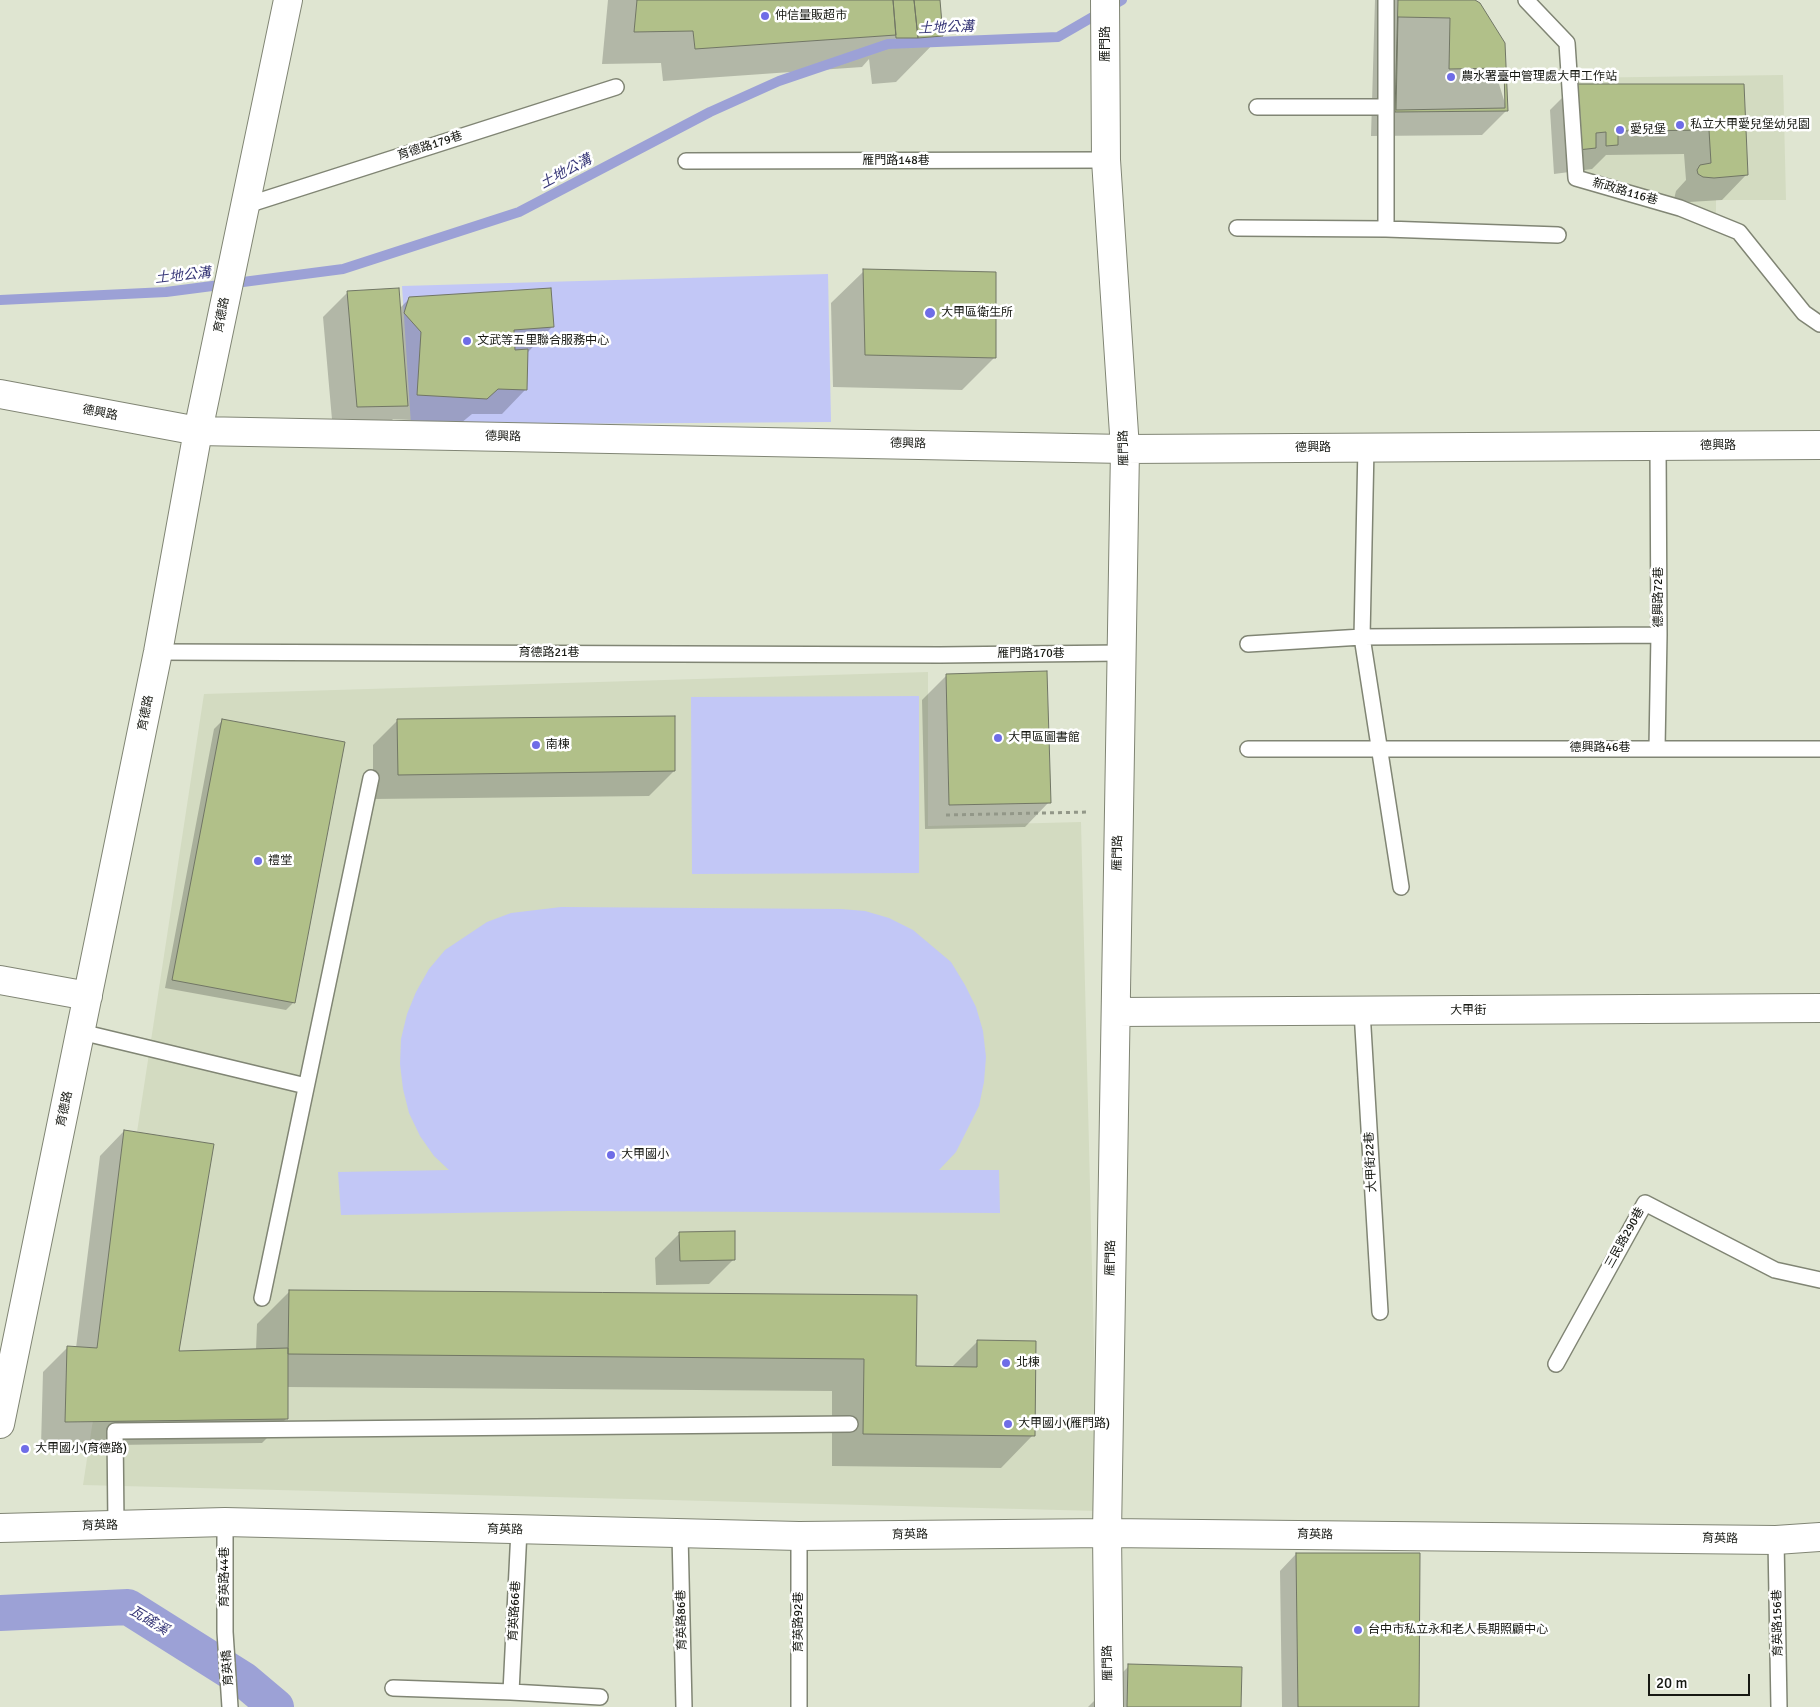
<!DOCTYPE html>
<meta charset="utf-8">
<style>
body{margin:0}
#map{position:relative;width:1820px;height:1707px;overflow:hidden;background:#dfe5d1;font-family:Signika,sans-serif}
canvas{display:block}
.scale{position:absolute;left:1648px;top:1674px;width:102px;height:22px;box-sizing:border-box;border:2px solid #161812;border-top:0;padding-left:6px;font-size:15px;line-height:18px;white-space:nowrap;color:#161812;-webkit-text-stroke:4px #fff;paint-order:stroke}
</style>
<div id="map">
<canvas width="1820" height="1707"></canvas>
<div class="scale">20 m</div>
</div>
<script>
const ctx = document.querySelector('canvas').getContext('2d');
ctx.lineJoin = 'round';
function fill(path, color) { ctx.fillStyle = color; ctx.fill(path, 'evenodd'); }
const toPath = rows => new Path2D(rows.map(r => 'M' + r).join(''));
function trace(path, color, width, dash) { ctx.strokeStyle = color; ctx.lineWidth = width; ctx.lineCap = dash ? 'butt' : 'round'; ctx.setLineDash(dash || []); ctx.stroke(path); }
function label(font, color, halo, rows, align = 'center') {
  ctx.font = font + ' Signika,"Noto Sans TC",sans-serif'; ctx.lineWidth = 5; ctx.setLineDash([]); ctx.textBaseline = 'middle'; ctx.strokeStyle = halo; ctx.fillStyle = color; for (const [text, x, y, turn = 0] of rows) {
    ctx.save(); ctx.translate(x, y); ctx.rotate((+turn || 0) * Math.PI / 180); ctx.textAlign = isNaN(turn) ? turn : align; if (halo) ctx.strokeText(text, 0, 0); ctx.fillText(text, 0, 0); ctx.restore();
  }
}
fill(toPath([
 [1783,75,1786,200,1716,200,1716,216,1578,173,1572,78],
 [928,672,928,826,1081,822,1098,1511,83,1485,204,694]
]), '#d3dbc1');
fill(toPath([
 [828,274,831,422,411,425,402,286],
 [919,696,919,873,692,874,691,697],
 [561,907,841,909,865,911,889,918,913,930,951,962,965,985,976,1007,983,1031,986,1057,984,1082,979,1106,956,1152,939,1170,999,1170,1000,1213,569,1211,341,1215,338,1172,449,1170,434,1156,420,1136,409,1113,403,1089,400,1064,401,1039,407,1014,416,992,429,969,445,950,487,922,511,913]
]), '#c2c7f6');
fill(toPath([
 [608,0,939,0,942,35,896,82,872,84,869,59,862,67,663,81,661,63,602,64],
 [1375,0,1473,0,1507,110,1482,135,1371,136],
 [1743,85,1746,175,1722,200,1689,202,1674,199,1676,191,1686,180,1684,154,1606,155,1592,169,1554,174,1550,110,1574,86],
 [864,271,995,357,962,390,833,387,831,303],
 [348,292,400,308,410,298,552,327,528,352,526,389,502,414,472,414,461,423,393,419,382,430,333,431,323,317],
 [946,676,1049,802,1025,827,925,829,922,700],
 [222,721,294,1002,286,1010,165,988,214,729],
 [397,721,674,771,649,796,373,799,373,745],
 [124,1131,178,1352,256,1350,257,1324,289,1292,915,1296,914,1368,951,1368,978,1341,1033,1435,1001,1468,832,1466,832,1391,287,1387,287,1418,262,1443,41,1446,43,1372,68,1347,76,1348,100,1156],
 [680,1233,734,1259,709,1284,656,1285,655,1258],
 [1296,1554,1418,1707,1282,1707,1280,1571],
 [1129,1666,1240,1707,1088,1707]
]), '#0003');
trace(toPath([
 [0,300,166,292,343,269,519,212,710,112,779,81,888,44,1058,37,1122,0]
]), '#9ca1d6', 10);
trace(toPath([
 [0,1613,128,1607,244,1680,276,1707]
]), '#9ca1d6', 36);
const building = toPath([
 [637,0,893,0,896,35,695,49,693,31,634,32,637,0],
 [893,0,914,0,918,38,896,38,893,0],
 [914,0,940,0,943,36,918,38,914,0],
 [1398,0,1475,0,1480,3,1505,43,1508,111,1395,112,1398,0],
 [1398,17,1450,18,1449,69,1504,68,1505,108,1396,110,1398,17],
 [1574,84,1744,84,1748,175,1714,178,1703,177,1698,174,1697,170,1700,165,1711,163,1709,130,1618,131,1618,145,1606,146,1606,132,1596,133,1596,148,1578,150,1574,84],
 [863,269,996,272,996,358,865,355,863,269],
 [399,288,408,406,357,407,347,291,399,288],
 [551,288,554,327,514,330,515,350,528,349,527,390,498,389,487,399,417,395,421,332,404,313,409,297,551,288],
 [1047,671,1051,803,949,805,946,674,1047,671],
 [675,716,675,771,398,775,397,719,675,716],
 [222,719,345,742,295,1003,172,980,222,719],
 [124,1130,214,1144,179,1351,288,1348,288,1419,65,1422,67,1346,97,1348,124,1130],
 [735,1231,735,1260,680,1261,679,1232,735,1231],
 [289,1290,917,1295,916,1366,977,1367,977,1340,1036,1341,1035,1436,863,1434,864,1359,288,1354,289,1290],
 [1296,1553,1420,1553,1419,1707,1298,1707,1296,1553],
 [1128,1664,1242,1667,1241,1707,1127,1707,1128,1664]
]);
fill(building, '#b1c089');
trace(building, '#717665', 1);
const service = toPath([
 [1526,0,1567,43,1576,178,1680,208,1739,232,1804,313,1820,324],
 [1257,107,1386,107],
 [686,161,1106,160],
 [244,206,616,87],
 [1237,228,1386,229,1558,235],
 [1386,229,1386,0],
 [1366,447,1362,637,1401,887],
 [1248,644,1362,637,1659,635],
 [158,652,940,655,1121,653],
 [1657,748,1659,635,1658,446],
 [1248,749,1820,749],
 [1362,1011,1380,1312],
 [81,1032,306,1086],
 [262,1298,371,778],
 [1556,1364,1645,1203,1775,1270,1820,1280],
 [225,1522,225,1632,230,1707],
 [116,1525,115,1431,850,1424],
 [519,1530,511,1692,600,1697],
 [680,1534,684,1707],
 [799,1536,799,1707],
 [1776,1540,1779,1707],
 [393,1688,511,1692]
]);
const minor = toPath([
 [1105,0,1106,160,1125,449,1107,1533,1109,1707],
 [0,394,198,431,1125,449,1820,445],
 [0,980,88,996],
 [1116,1012,1820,1008],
 [0,1424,158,652,198,431,288,0],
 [0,1528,225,1522,799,1536,1107,1533,1776,1540,1820,1537]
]);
trace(service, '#808574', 18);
trace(minor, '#808574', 30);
trace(toPath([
 [946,815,1088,812]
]), '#929788', 3, [4, 4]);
trace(service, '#fff', 15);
trace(minor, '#fff', 28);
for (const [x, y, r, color] of [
 [765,16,5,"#6f6de7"],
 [1451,77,5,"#6f6de7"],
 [1680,125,5,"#6f6de7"],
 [1620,130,5,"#6f6de7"],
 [930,313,6,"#6f6de7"],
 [467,341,5,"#6f6de7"],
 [998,738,5,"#6f6de7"],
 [536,745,5,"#6f6de7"],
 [258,861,5,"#6f6de7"],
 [611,1155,5,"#6f6de7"],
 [1006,1363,5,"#6f6de7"],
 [1008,1424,5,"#6f6de7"],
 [25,1449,5,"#6f6de7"],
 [1358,1630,5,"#6f6de7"]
]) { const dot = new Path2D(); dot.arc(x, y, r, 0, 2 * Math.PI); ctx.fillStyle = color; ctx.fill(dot); trace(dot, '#fff', 2); }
label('12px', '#161812', '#fff', [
 ["仲信量販超市",775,16],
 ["農水署臺中管理處大甲工作站",1461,77],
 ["私立大甲愛兒堡幼兒園",1690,125],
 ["愛兒堡",1630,130],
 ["大甲區衛生所",941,313],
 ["文武等五里聯合服務中心",477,341],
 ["大甲區圖書館",1008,738],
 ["南棟",546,745],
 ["禮堂",268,861],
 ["大甲國小",621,1155],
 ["北棟",1016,1363],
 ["大甲國小(雁門路)",1018,1424],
 ["大甲國小(育德路)",35,1449],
 ["台中市私立永和老人長期照顧中心",1368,1630]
], 'left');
label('12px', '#161812', '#fff', [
 ["雁門路",1106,44,-90],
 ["育德路179巷",430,146,-18],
 ["雁門路148巷",896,161],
 ["新政路116巷",1625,192,16],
 ["育德路",222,315,-79],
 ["德興路",100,413,11],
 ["德興路",503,437,1],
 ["德興路",908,444,1],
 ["德興路",1718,446],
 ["雁門路",1124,448,-91],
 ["德興路",1313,448],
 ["德興路72巷",1659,597,-90],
 ["育德路21巷",549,653],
 ["雁門路170巷",1031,654],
 ["育德路",146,713,-79],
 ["德興路46巷",1600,748],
 ["雁門路",1118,853,-89],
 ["大甲街",1468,1011],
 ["育德路",65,1109,-78],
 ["大甲街22巷",1371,1162,-93],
 ["三民路290巷",1625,1238,-61],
 ["雁門路",1111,1258,-89],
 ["育英路",100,1526,-1],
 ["育英路",505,1530,1],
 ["育英路",910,1535,-1],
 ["育英路",1315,1535,1],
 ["育英路",1720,1539,1],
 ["育英路44巷",225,1577,-90],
 ["育英路66巷",515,1611,-87],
 ["育英路86巷",682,1620,-91],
 ["育英路92巷",799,1622,-90],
 ["育英路156巷",1778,1623,-91],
 ["雁門路",1108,1663,-91],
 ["育英橋",228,1668,-94]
]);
label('italic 14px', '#383878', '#fff', [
 ["土地公溝",946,28,-2],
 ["土地公溝",566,172,-28],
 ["土地公溝",183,276,-6],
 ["瓦磘溪",149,1621,31]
]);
</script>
